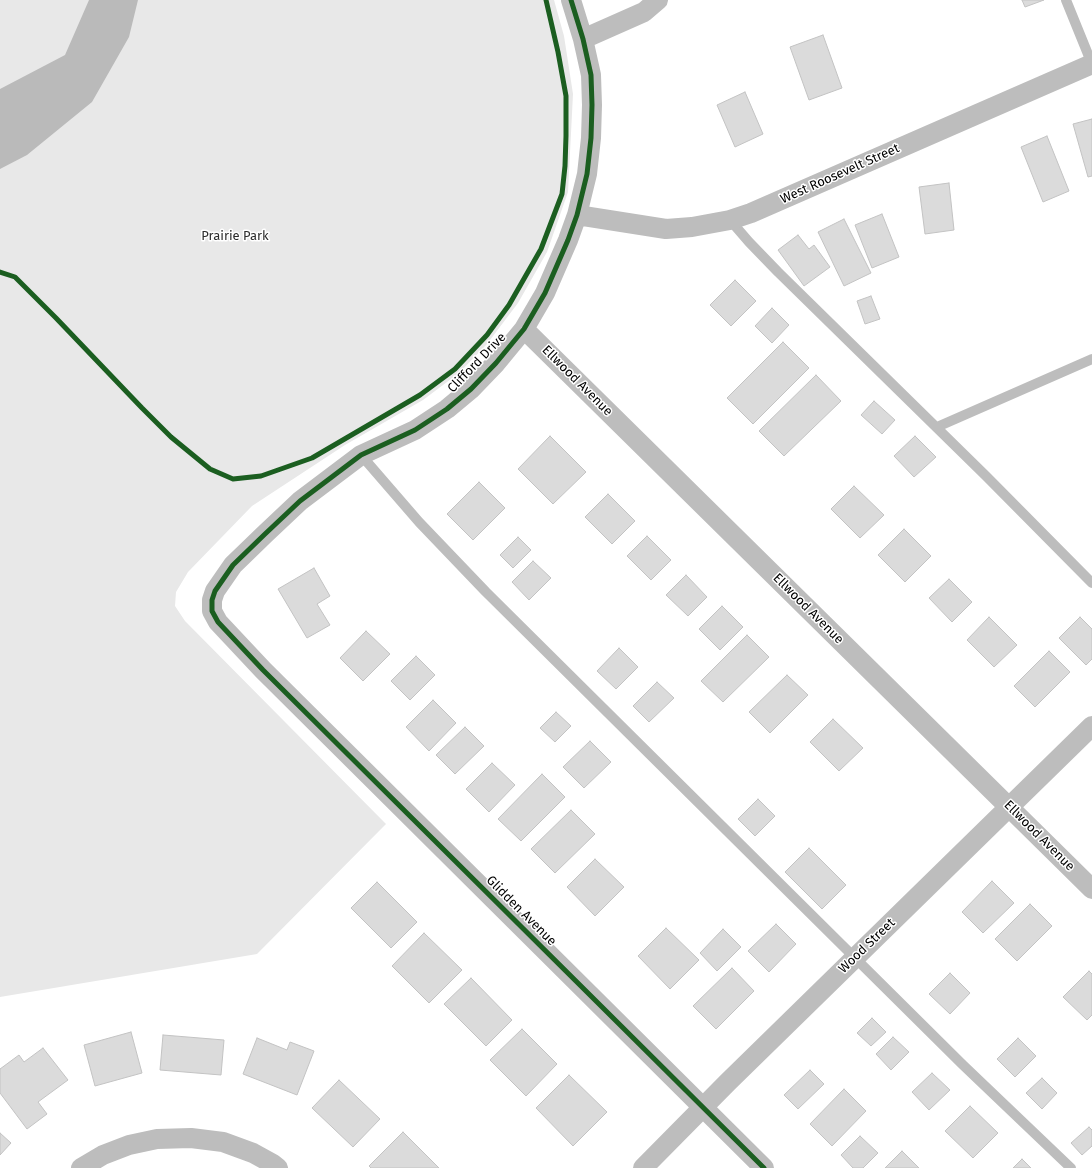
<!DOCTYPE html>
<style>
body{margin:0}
canvas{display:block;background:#fff}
</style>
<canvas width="1092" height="1168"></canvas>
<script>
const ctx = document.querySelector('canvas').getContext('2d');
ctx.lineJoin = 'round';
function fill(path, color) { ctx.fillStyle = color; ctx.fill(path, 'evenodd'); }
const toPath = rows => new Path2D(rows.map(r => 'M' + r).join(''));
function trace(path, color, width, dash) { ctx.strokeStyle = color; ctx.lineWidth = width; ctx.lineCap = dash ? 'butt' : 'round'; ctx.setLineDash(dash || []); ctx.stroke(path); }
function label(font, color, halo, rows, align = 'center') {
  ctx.font = font + ' "Fira Sans",sans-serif'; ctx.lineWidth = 3; ctx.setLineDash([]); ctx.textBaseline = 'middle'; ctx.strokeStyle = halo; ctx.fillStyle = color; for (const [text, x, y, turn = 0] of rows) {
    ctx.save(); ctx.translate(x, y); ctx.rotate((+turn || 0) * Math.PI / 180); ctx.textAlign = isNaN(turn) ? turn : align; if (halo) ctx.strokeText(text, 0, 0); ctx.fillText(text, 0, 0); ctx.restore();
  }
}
fill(toPath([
 [0,0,554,0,564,36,573,94,568,192,547,252,518,303,487,344,459,373,423,400,345,445,252,506,188,572,176,592,175,606,185,621,386,824,257,954,0,997]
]), '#e8e8e8');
fill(toPath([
 [89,0,138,0,129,37,92,102,27,155,0,169,0,89,65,55]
]), '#bababa');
const building = toPath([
 [1022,0,1044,0,1025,7,1022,0],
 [823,35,842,88,809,100,790,47,823,35],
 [745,92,763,134,735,147,717,105,745,92],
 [1092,119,1092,176,1088,177,1073,124,1092,119],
 [1047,136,1069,191,1043,202,1021,147,1047,136],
 [949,183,954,230,925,234,919,187,949,183],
 [882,214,899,257,872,268,855,225,882,214],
 [844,219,871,273,844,286,818,232,844,219],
 [798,235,809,249,814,245,830,267,804,286,778,250,798,235],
 [735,280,756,301,731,326,710,305,735,280],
 [871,296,880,319,865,324,857,301,871,296],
 [772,308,789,325,772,343,755,326,772,308],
 [783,342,809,368,753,424,727,398,783,342],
 [816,375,841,401,784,456,759,431,816,375],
 [874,401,895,420,882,434,861,415,874,401],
 [550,436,586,472,553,504,518,469,550,436],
 [915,436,936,457,914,477,894,456,915,436],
 [479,482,505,508,473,540,447,514,479,482],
 [854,486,884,515,860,538,831,509,854,486],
 [608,494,635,521,612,544,585,517,608,494],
 [904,529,931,556,905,582,878,555,904,529],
 [647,536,671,560,651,580,627,556,647,536],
 [518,537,531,550,513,568,500,555,518,537],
 [533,561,551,578,529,600,512,582,533,561],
 [314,568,330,596,317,604,330,625,307,638,278,589,314,568],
 [686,575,707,597,688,616,666,595,686,575],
 [949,579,972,602,952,622,929,598,949,579],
 [722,606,743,627,720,650,699,629,722,606],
 [989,617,1017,645,994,667,967,640,989,617],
 [1080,617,1092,629,1092,659,1086,665,1059,638,1080,617],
 [366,631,390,654,363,681,340,658,366,631],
 [747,635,769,657,723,702,701,681,747,635],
 [619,648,638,667,616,689,597,671,619,648],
 [1049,651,1070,672,1035,707,1014,686,1049,651],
 [416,656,435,675,410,700,391,681,416,656],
 [787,675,808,695,770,733,749,712,787,675],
 [657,682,674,698,649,722,633,706,657,682],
 [433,700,456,723,429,751,406,727,433,700],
 [556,712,571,726,555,742,540,728,556,712],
 [833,719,863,748,839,771,810,742,833,719],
 [465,727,484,746,455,774,436,755,465,727],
 [590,741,611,762,584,788,563,767,590,741],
 [492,763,515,785,489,812,466,789,492,763],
 [542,774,565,797,521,841,498,819,542,774],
 [758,799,775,816,755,836,738,819,758,799],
 [571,810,595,834,555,873,531,849,571,810],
 [809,848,846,885,822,909,785,872,809,848],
 [595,859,624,887,595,916,567,887,595,859],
 [992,881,1014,903,983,933,962,912,992,881],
 [377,882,417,922,391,948,351,908,377,882],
 [1030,904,1052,926,1017,961,995,939,1030,904],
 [776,924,796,944,769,972,748,951,776,924],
 [666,928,699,960,670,989,638,956,666,928],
 [723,929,741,947,717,971,700,953,723,929],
 [424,933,462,970,429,1003,392,966,424,933],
 [732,968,754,991,716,1029,693,1006,732,968],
 [1089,971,1092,974,1092,1015,1087,1020,1063,997,1089,971],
 [950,973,970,993,950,1014,929,994,950,973],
 [471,978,512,1020,486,1046,444,1004,471,978],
 [872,1018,886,1032,871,1046,857,1033,872,1018],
 [522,1029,557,1064,526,1096,490,1060,522,1029],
 [131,1032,142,1073,95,1086,84,1045,131,1032],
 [163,1035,224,1040,221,1075,160,1070,163,1035],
 [893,1037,909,1052,891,1070,876,1054,893,1037],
 [257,1038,287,1050,290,1042,314,1051,297,1095,243,1074,257,1038],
 [1018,1038,1036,1056,1015,1077,997,1059,1018,1038],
 [43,1048,68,1080,38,1102,47,1114,27,1129,0,1093,0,1069,19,1055,24,1062,43,1048],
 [810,1070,824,1084,798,1109,784,1095,810,1070],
 [932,1073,950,1090,929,1110,912,1092,932,1073],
 [569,1075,607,1112,573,1146,536,1108,569,1075],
 [1042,1078,1057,1093,1042,1109,1026,1093,1042,1078],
 [339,1080,380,1119,353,1147,312,1108,339,1080],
 [844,1089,866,1111,832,1146,810,1124,844,1089],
 [970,1106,998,1133,973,1158,945,1131,970,1106],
 [1089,1127,1092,1130,1092,1146,1082,1155,1071,1143,1089,1127],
 [403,1132,439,1168,371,1168,369,1166,403,1132],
 [0,1133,11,1143,0,1155,0,1133],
 [860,1136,878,1153,863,1168,853,1168,841,1155,860,1136],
 [902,1151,919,1168,885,1168,902,1151],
 [1022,1159,1031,1168,1013,1168,1022,1159]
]);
fill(building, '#dbdbdb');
trace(building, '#c3c3c3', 1);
trace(toPath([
 [1066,0,1092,64],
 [730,220,749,242,778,272,986,476,1092,583],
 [937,427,1092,359],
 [361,455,419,522,486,592,963,1065,1071,1168]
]), '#bdbdbd', 10);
trace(toPath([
 [571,0,583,39,591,75,592,105,591,138,587,174,577,215,568,240,545,293,524,329,496,363,471,389,447,409,415,430,361,455,300,501,265,534,233,565,215,591,212,600,212,611,218,622,263,670,764,1168],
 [583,39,644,12,658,0],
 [577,215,666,229,692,227,730,220,751,213,1092,64],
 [524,329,1092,889],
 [81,1168,103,1155,129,1145,157,1139,191,1138,223,1142,253,1153,273,1164,278,1168],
 [643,1168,728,1082,1092,726]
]), '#bdbdbd', 20);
trace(toPath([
 [571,0,583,39,591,75,592,105,591,138,587,174,577,215,568,240,545,293,524,329,496,363,471,389,447,409,415,430,361,455,300,501,265,534,233,565,215,591,212,600,212,611,218,622,263,670,764,1168],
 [0,272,15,277,56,318,142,408,171,437,210,469,233,479,261,476,312,458,420,395,455,369,487,335,509,305,541,249,562,194,565,166,566,136,566,96,558,52,546,0]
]), '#1b5e20', 5);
label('13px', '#000', '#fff', [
 ["West Roosevelt Street",840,174,-24],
 ["Clifford Drive",477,363,-46],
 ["Ellwood Avenue",577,381,45],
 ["Ellwood Avenue",808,609,45],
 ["Ellwood Avenue",1039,836,45],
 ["Glidden Avenue",521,911,45],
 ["Wood Street",867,946,-44]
]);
label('13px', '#2c2c2c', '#fff', [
 ["Prairie Park",235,236]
]);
</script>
